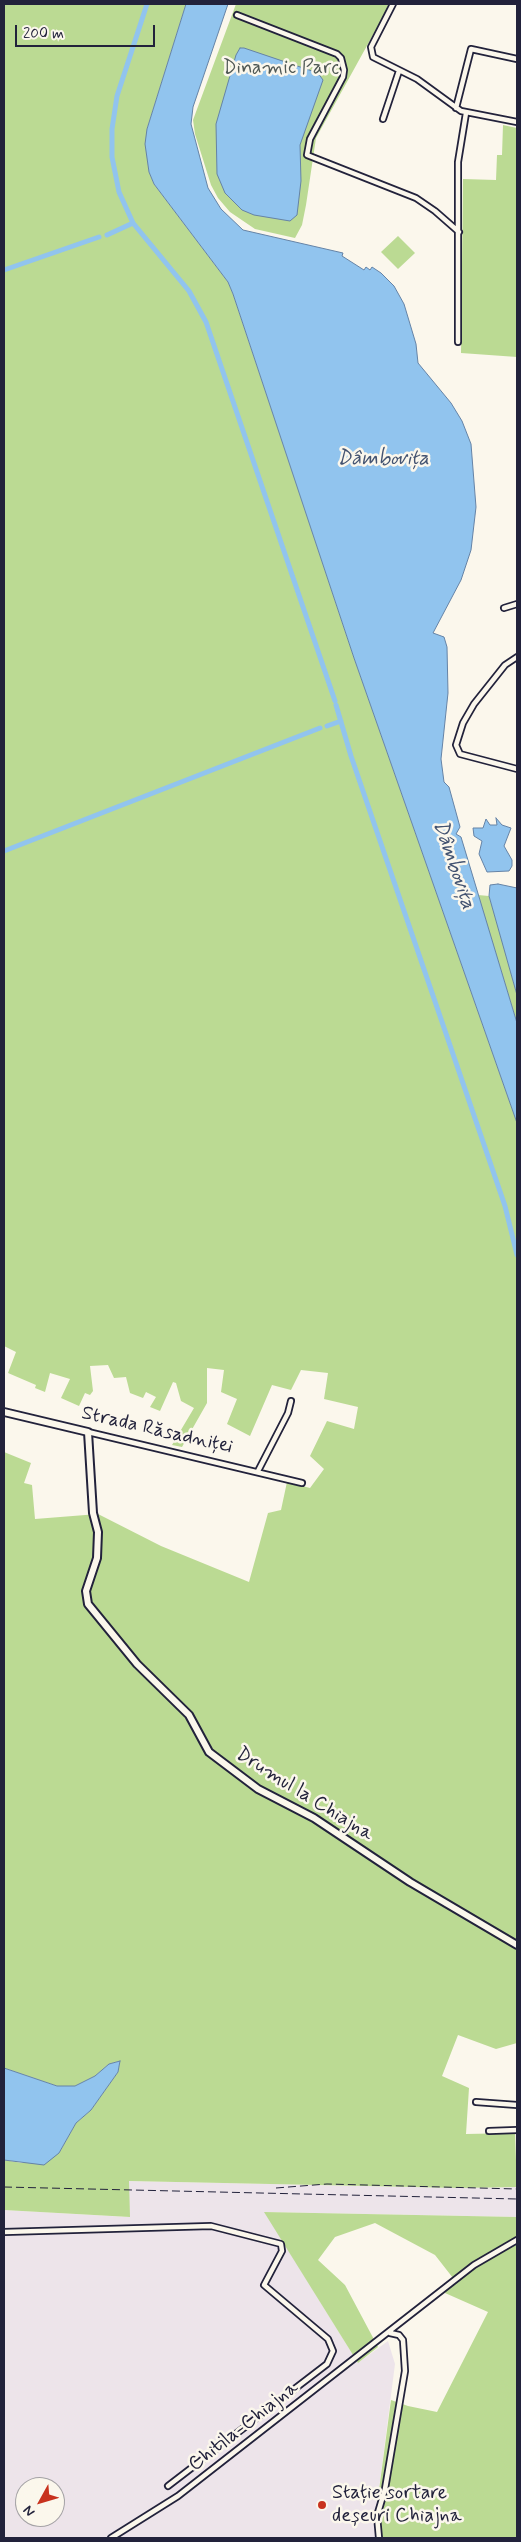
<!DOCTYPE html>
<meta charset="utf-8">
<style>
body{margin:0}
#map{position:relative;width:521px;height:2542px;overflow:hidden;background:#fbf7ec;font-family:Mynerve,sans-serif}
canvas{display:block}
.frame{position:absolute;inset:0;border:5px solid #22223b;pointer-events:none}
.north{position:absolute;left:15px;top:2477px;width:50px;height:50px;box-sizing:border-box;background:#fbf7ec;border:1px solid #a4a2a5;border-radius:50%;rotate:231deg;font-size:14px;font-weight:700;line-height:20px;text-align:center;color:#22223b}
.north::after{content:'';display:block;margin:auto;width:18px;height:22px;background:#c8321e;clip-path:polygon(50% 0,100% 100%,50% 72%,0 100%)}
.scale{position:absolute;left:15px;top:25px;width:140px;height:22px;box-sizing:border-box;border:2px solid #22223b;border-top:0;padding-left:6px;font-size:15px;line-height:18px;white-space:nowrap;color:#22223b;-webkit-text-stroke:4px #fbf7ec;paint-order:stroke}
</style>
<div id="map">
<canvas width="521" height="2542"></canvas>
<div class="frame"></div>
<div class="north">N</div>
<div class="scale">200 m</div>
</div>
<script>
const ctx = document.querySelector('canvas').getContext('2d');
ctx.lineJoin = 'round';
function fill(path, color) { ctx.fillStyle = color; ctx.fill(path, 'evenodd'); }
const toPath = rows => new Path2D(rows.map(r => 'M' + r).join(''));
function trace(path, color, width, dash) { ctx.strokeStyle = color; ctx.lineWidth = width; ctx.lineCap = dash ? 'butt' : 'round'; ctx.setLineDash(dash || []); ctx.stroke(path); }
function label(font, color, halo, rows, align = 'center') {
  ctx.font = font + ' Mynerve,sans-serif'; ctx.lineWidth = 5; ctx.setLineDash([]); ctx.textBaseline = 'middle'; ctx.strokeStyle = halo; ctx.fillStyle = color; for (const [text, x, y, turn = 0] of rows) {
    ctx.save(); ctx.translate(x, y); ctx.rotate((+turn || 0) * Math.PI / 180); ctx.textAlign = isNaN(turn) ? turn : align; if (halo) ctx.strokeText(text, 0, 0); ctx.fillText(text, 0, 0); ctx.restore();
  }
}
fill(toPath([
 [129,2181,459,2188,517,2187,517,2217,265,2212,358,2363,388,2341,395,2364,375,2520,377,2538,4,2538,4,2210,129,2217],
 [25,2487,55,2487,55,2517,25,2517]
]), '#ede4ea');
fill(toPath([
 [4,4,186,4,147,129,149,172,154,184,228,282,233,294,354,658,517,1123,517,2043,496,2049,458,2035,442,2076,469,2088,466,2134,515,2133,517,2187,459,2188,129,2181,130,2217,4,2210,4,2160,22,2163,59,2153,76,2123,91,2110,118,2072,120,2061,109,2064,95,2076,75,2086,57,2086,4,2068,4,1452,31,1463,24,1483,32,1485,35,1519,98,1514,161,1546,249,1582,268,1513,281,1510,287,1482,310,1488,324,1469,310,1456,327,1421,354,1429,358,1407,324,1399,328,1373,301,1370,291,1390,272,1385,250,1436,227,1424,237,1399,221,1392,224,1370,207,1368,207,1403,182,1447,172,1445,194,1408,181,1401,176,1383,173,1382,160,1411,150,1407,156,1397,146,1392,143,1398,130,1393,126,1377,114,1378,108,1365,90,1366,93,1391,90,1395,85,1393,79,1406,61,1398,70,1379,50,1373,45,1392,35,1388,36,1385,8,1373,16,1352,4,1346],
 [236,4,390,4,316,138,306,205,302,225,295,238,255,229,230,212,218,198,211,185,195,134,193,120],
 [503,125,517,128,517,357,461,353,463,179,496,180,497,155,502,155],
 [398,236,415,253,398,269,381,252],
 [478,895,489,896,499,929,517,995,517,1023],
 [264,2212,517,2217,517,2538,377,2538,375,2520,391,2400,408,2406,437,2412,488,2312,445,2293,453,2278,435,2255,375,2223,335,2237,318,2260,345,2285,378,2347,358,2363]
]), '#bbda93');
const water = toPath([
 [186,4,228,4,193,107,191,124,208,188,221,209,243,230,343,253,342,256,364,270,366,267,370,270,372,267,381,273,394,286,404,304,416,344,418,363,451,403,462,421,471,444,476,507,471,550,461,580,433,633,444,637,447,647,448,693,441,759,444,782,449,787,460,827,456,834,461,837,517,1023,517,1123,354,658,233,294,228,282,154,184,149,172,145,144,147,129,186,4],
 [240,48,244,48,318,73,323,80,300,145,301,181,297,215,290,221,254,215,242,210,225,193,217,174,216,124,236,55,240,48],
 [496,818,502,825,511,828,504,846,512,860,512,866,509,871,487,872,479,854,482,841,474,836,473,828,483,828,486,819,490,825,497,825,496,818],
 [498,884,517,888,517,995,489,896,490,885,498,884],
 [120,2061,118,2072,91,2110,76,2123,59,2153,44,2165,4,2160,4,2068,57,2086,75,2086,95,2076,109,2064,120,2061]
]);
fill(water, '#91c4ee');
trace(water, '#6583a6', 1);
trace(toPath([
 [147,4,117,96,112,129,112,157,119,192,133,223,189,291,206,322,335,701],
 [107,235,133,223],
 [4,270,99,237],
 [336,705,351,756,505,1206,517,1255],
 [327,726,341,721],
 [4,851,320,728]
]), '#91c4ee', 5);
const street = toPath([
 [393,4,371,47,373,57,417,79,461,111,517,122],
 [237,15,337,54,341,58,344,70,343,77,310,139,307,155,416,198,435,211,459,232],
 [456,108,471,49,517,59],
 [383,119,399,71],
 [458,342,458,162,466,113],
 [504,608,517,604],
 [517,657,505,665,474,704,463,723,456,745,460,754,517,769],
 [88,1432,302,1483],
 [258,1471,288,1413,291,1401],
 [476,2102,517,2105],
 [489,2131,517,2130],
 [4,2232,211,2226,281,2244,282,2251,264,2285,328,2339,333,2351,327,2364,168,2486],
 [111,2538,178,2496,474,2265,517,2240],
 [379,2538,377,2516,385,2489,405,2371,403,2340,399,2335,390,2333]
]);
const secondary = toPath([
 [4,1412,88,1432,93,1513,98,1532,97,1558,86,1591,88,1604,137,1664,189,1715,209,1752,258,1789,314,1818,410,1882,517,1945]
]);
trace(street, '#22223b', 8);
trace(secondary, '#22223b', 10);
trace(street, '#fbf7ec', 4.5);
trace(secondary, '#fbf7ec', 6);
trace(toPath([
 [4,2187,517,2199],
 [276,2188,327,2184,517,2189]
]), '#22223b', 1, [8, 4]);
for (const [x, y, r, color] of [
 [322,2505,5,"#c8321e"]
]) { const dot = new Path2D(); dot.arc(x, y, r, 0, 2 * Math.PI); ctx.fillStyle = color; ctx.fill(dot); trace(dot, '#fbf7ec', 2); }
label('20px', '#505955', '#fbf7ec', [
 ["Dinamic Parc",281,69]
]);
label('20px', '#22223b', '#fbf7ec', [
 ["Strada Răsadniței",157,1431,13],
 ["Drumul la Chiajna",304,1795,32],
 ["Chitila-Chiajna",244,2427,-38]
]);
label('20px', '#22223b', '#fbf7ec', [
 ["Stație sortare",332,2494],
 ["deșeuri Chiajna",332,2517]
], 'left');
label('italic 21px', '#435371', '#fbf7ec', [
 ["Dâmbovița",383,460],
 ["Dâmbovița",453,865,71]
]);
</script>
